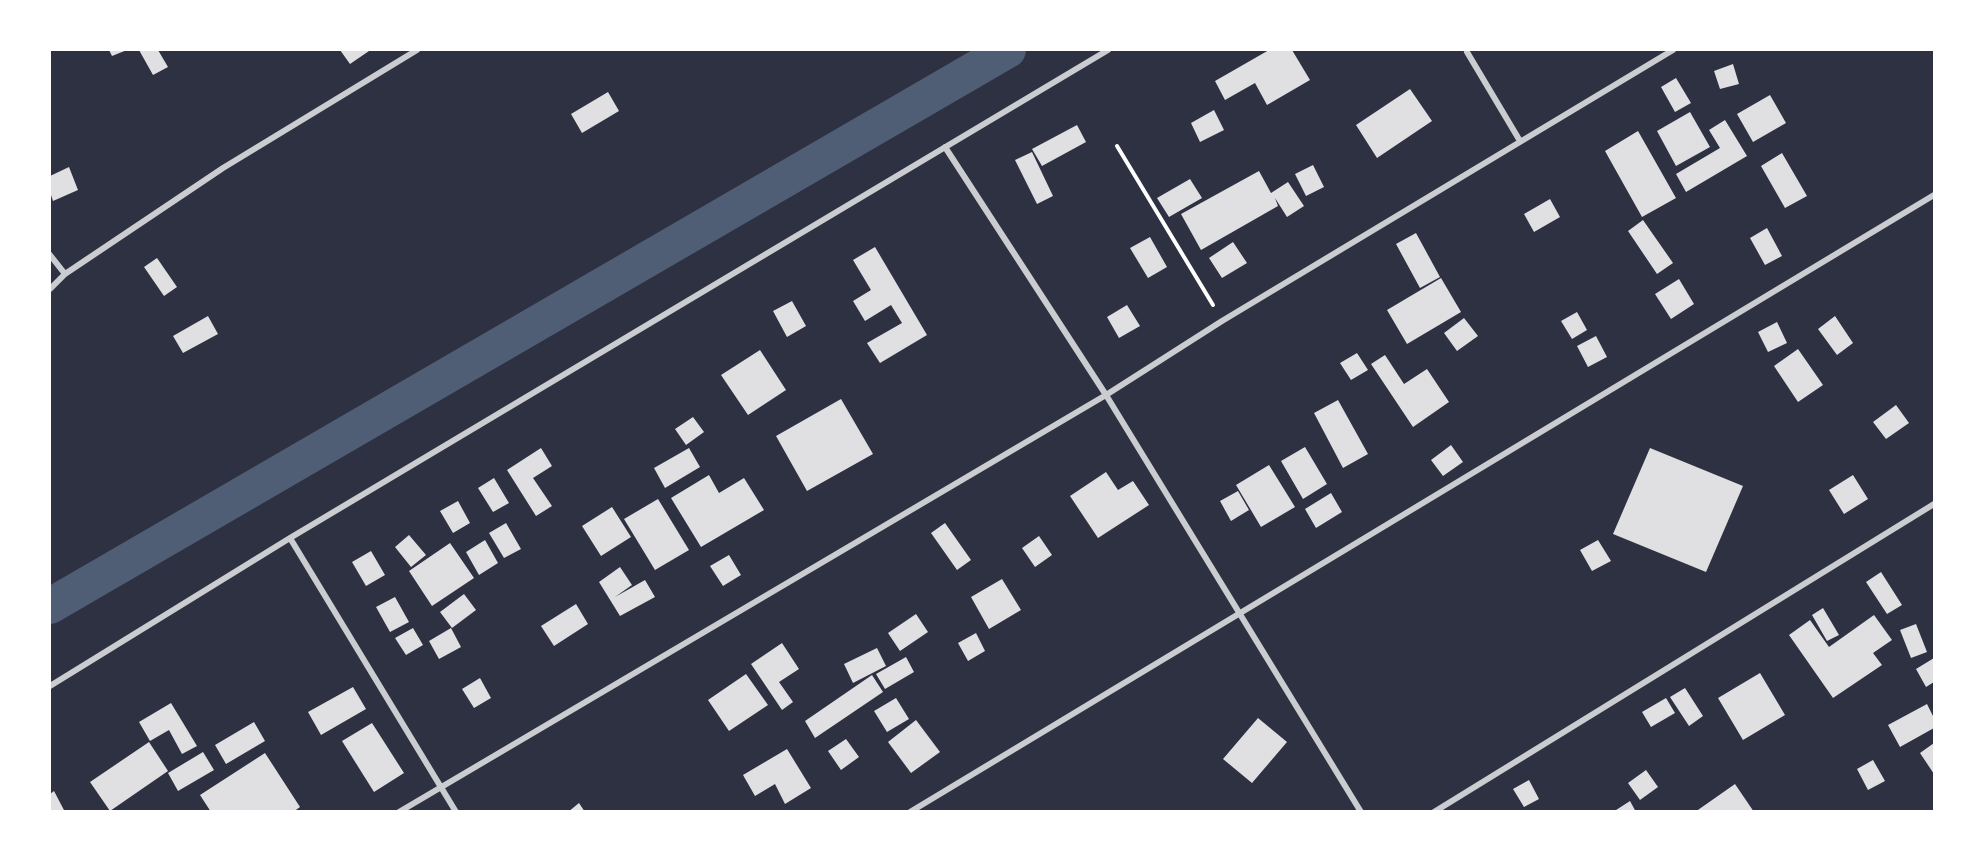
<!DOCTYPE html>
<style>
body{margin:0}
#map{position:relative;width:1984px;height:861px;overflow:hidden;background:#2d3142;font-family:Raleway,sans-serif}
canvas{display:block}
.frame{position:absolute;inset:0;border:51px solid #fff;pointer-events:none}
</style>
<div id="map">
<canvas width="1984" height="861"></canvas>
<div class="frame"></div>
</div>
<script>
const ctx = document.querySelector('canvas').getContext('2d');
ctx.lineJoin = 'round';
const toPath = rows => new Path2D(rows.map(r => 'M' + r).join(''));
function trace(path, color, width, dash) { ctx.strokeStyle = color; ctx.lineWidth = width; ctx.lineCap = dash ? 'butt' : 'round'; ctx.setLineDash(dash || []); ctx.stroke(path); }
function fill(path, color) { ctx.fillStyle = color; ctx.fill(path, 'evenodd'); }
trace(toPath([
 [50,606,1008,50]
]), '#4f5d75', 36);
fill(toPath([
 [109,50,127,50,112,56],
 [139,50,158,50,168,67,153,75],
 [340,50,368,50,369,51,350,64],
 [1269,50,1292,50,1310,80,1267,105,1255,83,1225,100,1215,81],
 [1733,64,1739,84,1720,89,1714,71],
 [1676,78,1691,103,1675,112,1661,87],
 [1410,89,1432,121,1377,158,1356,125],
 [608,92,619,111,582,133,571,114],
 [1770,95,1786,123,1753,142,1737,114],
 [1214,110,1224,130,1200,142,1191,123],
 [1690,112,1710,147,1676,166,1657,131],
 [1725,120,1747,156,1686,192,1676,174,1720,148,1709,130],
 [1077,125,1086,142,1042,166,1032,149],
 [1638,131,1676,198,1642,217,1605,151],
 [1032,152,1053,196,1037,204,1015,160],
 [1782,153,1807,196,1785,208,1761,166],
 [1313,165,1324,187,1306,196,1295,174],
 [69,167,78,190,53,201,50,192,50,176],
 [1259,171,1271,193,1288,182,1304,206,1287,217,1275,198,1278,206,1201,250,1181,214],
 [1190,179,1202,198,1169,217,1157,198],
 [1550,199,1560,217,1534,232,1524,214],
 [1643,220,1673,263,1657,274,1628,231],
 [1767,228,1782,256,1765,265,1750,238],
 [1416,233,1440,277,1420,288,1396,244],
 [1150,237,1167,267,1148,278,1130,248],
 [1233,242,1247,263,1222,278,1209,258],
 [875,247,927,335,880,363,867,343,902,323,891,305,865,321,853,301,871,290,853,260],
 [157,258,177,287,164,296,144,267],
 [1441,278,1461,312,1407,344,1387,310],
 [1679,279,1694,304,1671,319,1655,294],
 [792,301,806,326,787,337,773,311],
 [1127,305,1140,326,1119,338,1107,317],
 [1577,312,1587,330,1572,339,1561,321],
 [208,316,218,334,183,353,173,336],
 [1835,316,1853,343,1837,355,1818,329],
 [1464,318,1478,336,1457,351,1444,333],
 [1777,322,1787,343,1768,352,1758,332],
 [1596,336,1607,357,1588,367,1577,346],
 [1798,349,1823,385,1798,402,1774,366],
 [760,350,786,390,748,415,721,375],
 [1357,353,1368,370,1351,380,1340,363],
 [1385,355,1404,384,1427,369,1449,402,1413,427,1371,364],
 [841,399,873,454,807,491,776,436],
 [1338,400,1368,454,1343,468,1314,413],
 [1896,405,1909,423,1886,439,1873,422],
 [693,417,704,432,686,445,675,429],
 [1451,445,1463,462,1443,476,1431,460],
 [1305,447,1327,484,1303,499,1281,461],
 [541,448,552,466,533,478,552,506,536,516,507,470],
 [689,448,700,467,665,488,654,468],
 [1650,448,1743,486,1706,572,1613,534],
 [1269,465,1295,507,1261,527,1236,485],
 [1106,472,1118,490,1133,481,1149,505,1098,538,1070,496],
 [709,475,719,493,744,478,764,510,701,547,671,498],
 [1853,475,1868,499,1844,514,1829,490],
 [494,478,509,503,493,512,478,488],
 [1238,491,1249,510,1231,521,1220,501],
 [1331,493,1342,512,1316,528,1305,509],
 [658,499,689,550,655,570,624,519],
 [458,501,470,523,453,533,440,511],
 [612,507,631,537,601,556,582,526],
 [506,523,521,549,504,558,489,533],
 [945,523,971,560,957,570,931,533],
 [409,535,426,555,411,567,395,547],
 [1039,536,1052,555,1035,567,1022,548],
 [485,540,498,563,479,575,466,552],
 [1598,540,1611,561,1592,571,1580,550],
 [450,543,474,578,432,606,409,571],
 [371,551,385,575,366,586,352,562],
 [729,555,741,575,723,586,710,566],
 [620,567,632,585,615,597,645,580,655,597,620,616,599,582],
 [1881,572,1902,605,1887,614,1866,582],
 [1002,579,1021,610,989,629,971,597],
 [464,594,476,610,452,628,440,612],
 [395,597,409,622,390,632,376,607],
 [576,604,588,624,554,646,541,626],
 [1823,608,1839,635,1827,641,1812,615],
 [916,614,928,632,900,651,888,633],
 [1874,615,1892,640,1873,653,1882,665,1833,698,1789,635,1810,620,1829,647],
 [1916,624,1927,652,1911,658,1900,630],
 [413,628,423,645,406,655,395,638],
 [451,628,461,647,439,659,429,641],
 [976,633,985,651,968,661,958,643],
 [782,643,799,669,779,682,793,702,782,710,751,664],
 [877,648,886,666,853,683,844,664],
 [906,657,914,672,885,689,876,674],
 [1934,658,1934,682,1926,687,1916,669],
 [1760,673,1785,715,1743,740,1718,698],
 [746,674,768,705,729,731,708,700],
 [872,675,883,692,815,738,805,721],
 [480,678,491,698,474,708,462,689],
 [353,687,366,709,321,735,308,712],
 [1685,688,1703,716,1689,726,1670,697],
 [896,698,909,719,887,732,874,711],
 [1666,698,1675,713,1651,727,1642,712],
 [171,703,197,746,182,754,169,730,150,741,139,722],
 [1927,704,1934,718,1934,728,1900,747,1888,725],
 [1258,718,1287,742,1252,783,1223,759],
 [916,720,940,752,911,773,888,742],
 [254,722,265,741,226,764,215,745],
 [372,723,404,773,374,792,342,741],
 [846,739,859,757,841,770,828,751],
 [149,742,168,771,110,811,90,782],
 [1934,743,1934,774,1920,753],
 [787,749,811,788,785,804,775,784,755,796,743,775],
 [203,752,214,770,178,791,168,773],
 [265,753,300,807,293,812,211,812,200,795],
 [1873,760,1885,781,1868,790,1857,769],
 [1646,770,1658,787,1640,800,1628,783],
 [1529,780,1539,799,1524,807,1513,789],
 [1735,784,1754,812,1695,812],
 [54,791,65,812,50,812,50,794],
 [1630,801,1636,812,1613,812],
 [579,803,585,812,568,812]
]), '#e0e0e3');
trace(toPath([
 [1117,146,1213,305]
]), '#fff', 4);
trace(toPath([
 [1467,52,1520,141],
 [945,147,1106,395,1361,812],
 [50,255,65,274],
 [50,289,65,274,223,168,417,50],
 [290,538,456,812],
 [50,686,290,538,1108,50],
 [399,812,1106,395,1222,321,1673,50],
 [910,812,1934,195],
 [1434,812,1934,504]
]), '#caccd0', 6);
</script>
